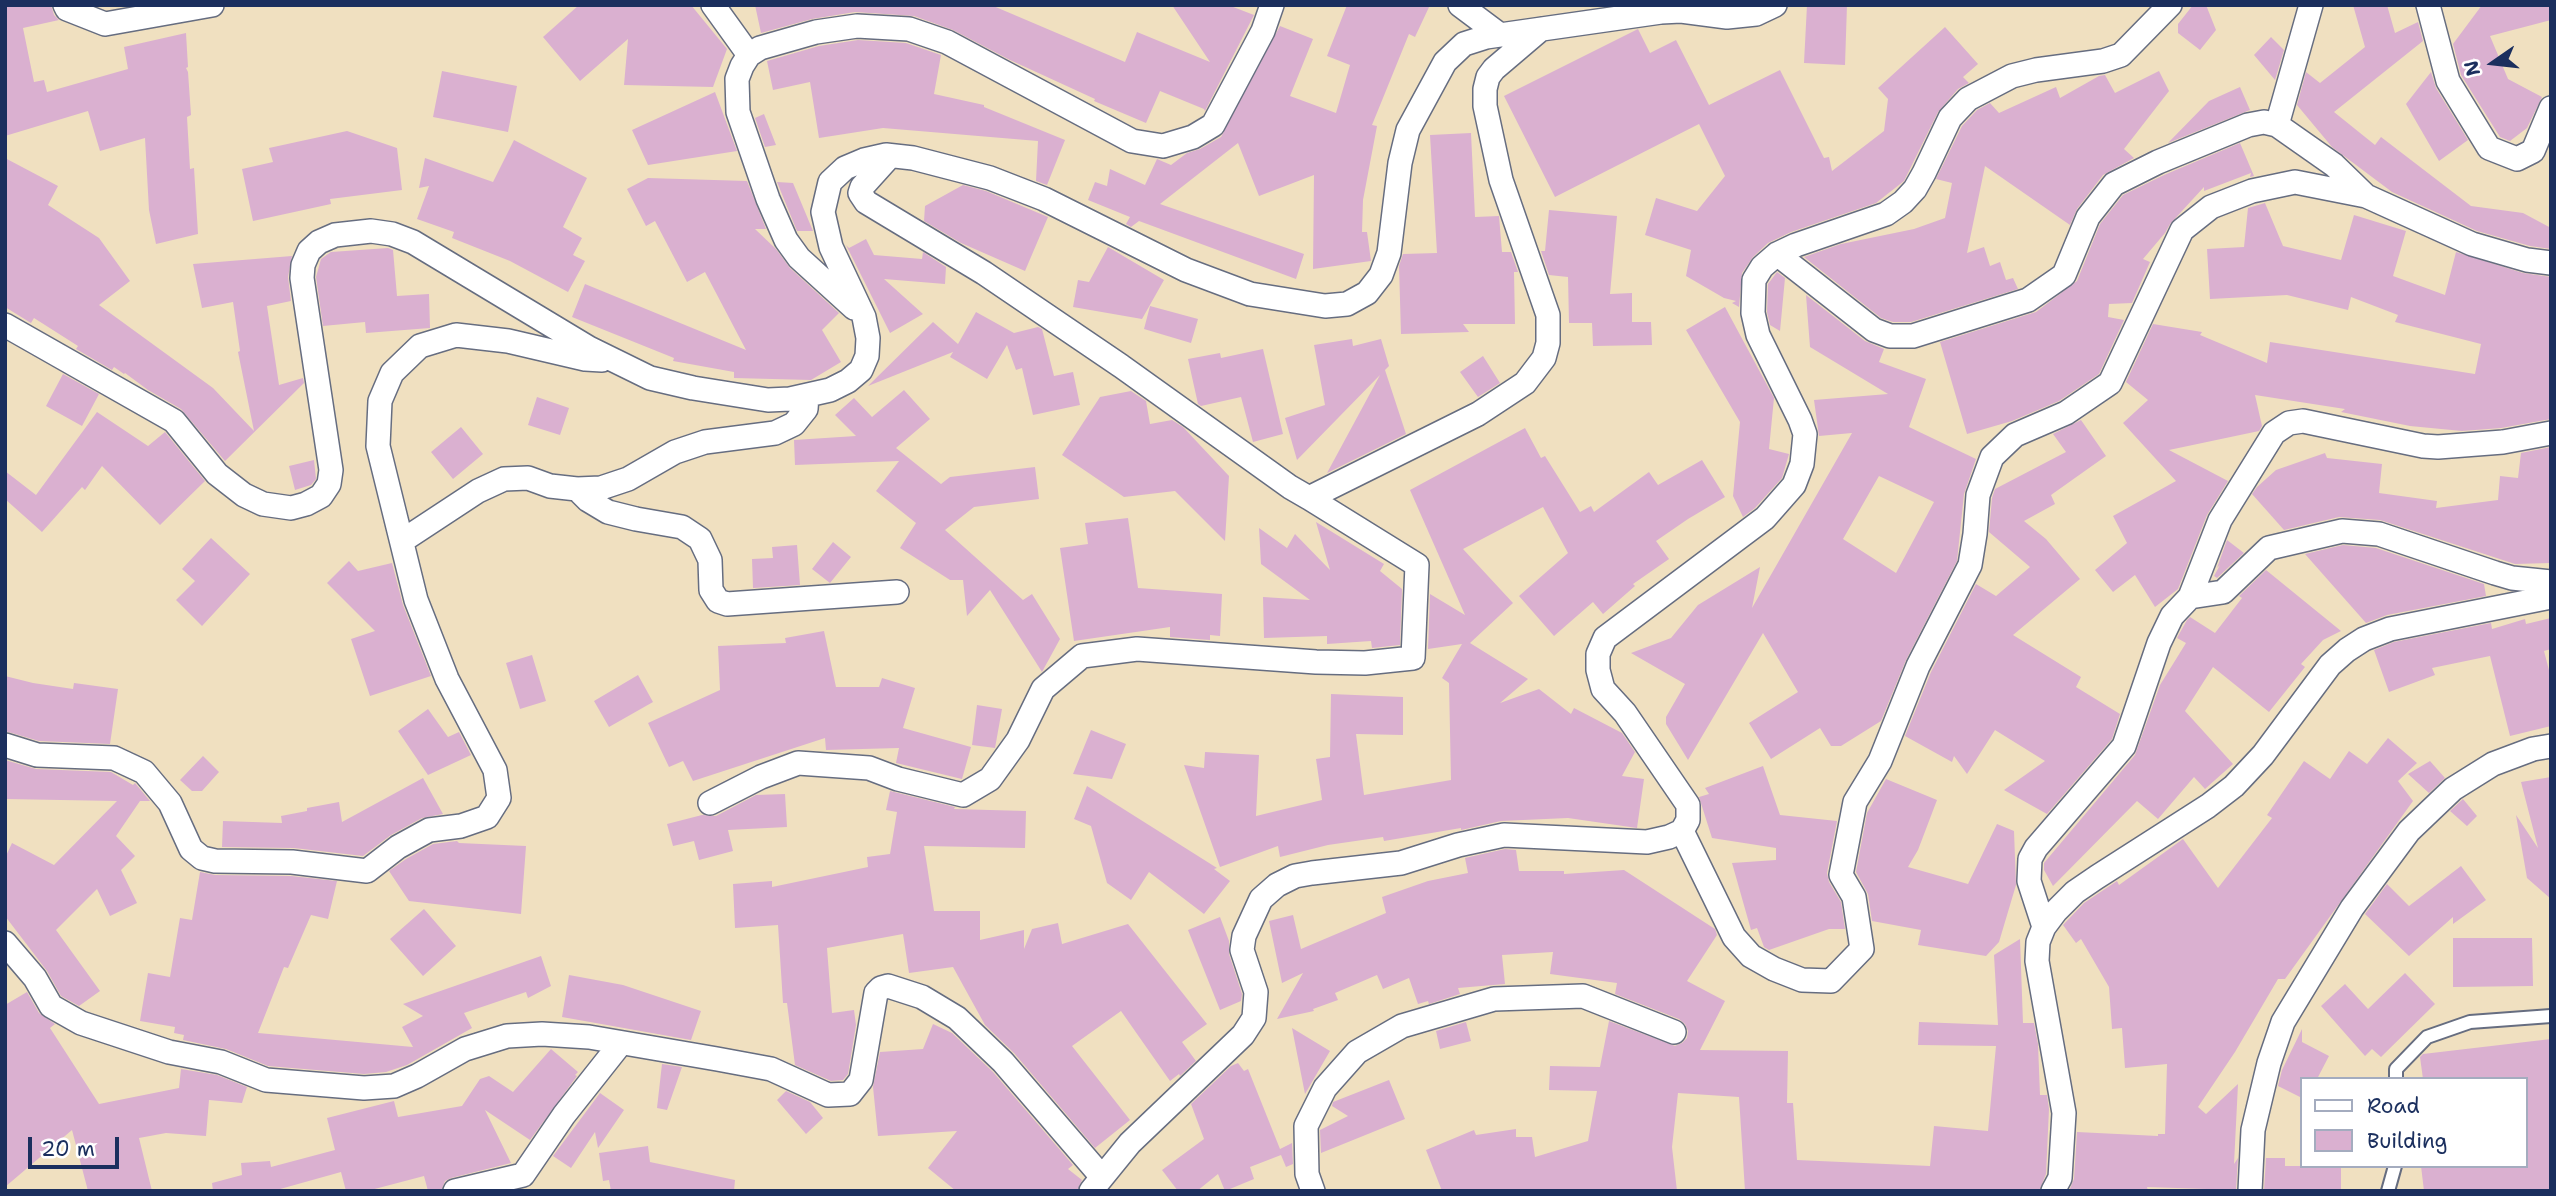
<!DOCTYPE html>
<style>
body{margin:0}
#map{position:relative;width:2556px;height:1196px;overflow:hidden;background:#f0e0c0;font-family:"Shantell Sans",sans-serif}
canvas{display:block}
.frame{position:absolute;inset:0;border:7px solid #1b2f5e;pointer-events:none}
.legend{position:absolute;left:2300px;top:1077px;width:228px;height:91px;box-sizing:border-box;background:#fff;border:2px solid #a4acbf;margin:0;padding:9px 12px;list-style:none;font-size:21px;color:#1b2f5e}
.legend li{display:flex;align-items:center;gap:14px;height:35px}
.legend b{width:35px;border:2px solid #a4acbf}
.north{position:absolute;left:2458px;top:28px;width:70px;height:70px;-webkit-text-stroke:5px #fff;paint-order:stroke;rotate:256deg;font-size:19px;font-weight:700;line-height:28px;text-align:center;color:#1b2f5e}
.north::after{content:'';display:block;margin:auto;width:24px;height:32px;background:#1b2f5e;clip-path:polygon(50% 0,100% 100%,50% 72%,0 100%)}
.scale{position:absolute;left:28px;top:1137px;width:91px;height:32px;box-sizing:border-box;border:4px solid #1b2f5e;border-top:0;padding-left:9px;font-size:21px;line-height:24px;white-space:nowrap;color:#1b2f5e;-webkit-text-stroke:5px #fff;paint-order:stroke}
</style>
<div id="map">
<canvas width="2556" height="1196"></canvas>
<div class="frame"></div>
<ul class="legend">
<li><b style="height:9px;background:#fff"></b>Road</li>
<li><b style="height:19px;background:#dab0d0"></b>Building</li>
</ul>
<div class="north">N</div>
<div class="scale">20 m</div>
</div>
<script>
const ctx = document.querySelector('canvas').getContext('2d');
ctx.lineJoin = 'round';
function fill(path, color) { ctx.fillStyle = color; ctx.fill(path, 'evenodd'); }
const toPath = rows => new Path2D(rows.map(r => 'M' + r).join(''));
function trace(path, color, width, dash) { ctx.strokeStyle = color; ctx.lineWidth = width; ctx.lineCap = dash ? 'butt' : 'round'; ctx.setLineDash(dash || []); ctx.stroke(path); }
fill(toPath([
 [5,5,51,5,54,15,59,20,23,28,34,82,44,80,47,92,128,69,124,47,186,33,188,67,186,68,188,72,191,115,187,117,190,169,194,168,198,234,156,244,149,210,145,138,100,151,88,111,5,136],
 [579,5,691,5,727,49,713,87,624,85,628,39,580,81,543,37],
 [755,5,991,5,1125,62,1137,32,1210,62,1172,5,1228,5,1254,15,1205,111,1204,109,1160,91,1146,123,1094,101,1095,99,1010,60,953,30,914,16,855,12,812,19,761,33],
 [1347,5,1430,5,1415,37,1409,34,1372,125,1377,126,1363,200,1362,232,1367,232,1371,261,1313,269,1314,175,1259,196,1238,143,1160,204,1304,254,1296,279,1139,221,1131,227,1126,224,1130,217,1088,200,1095,182,1107,186,1110,169,1145,185,1157,159,1171,165,1187,153,1200,149,1221,137,1280,26,1313,39,1290,96,1336,113,1350,65,1327,56],
 [1807,5,1847,5,1845,65,1804,63],
 [2193,5,2206,5,2216,30,2200,50,2178,33,2178,24],
 [2353,5,2387,5,2395,33,2418,22,2423,41,2334,112,2375,145,2381,137,2471,206,2523,213,2551,228,2551,249,2530,246,2477,231,2392,192,2332,147,2297,105,2306,72,2320,83,2365,47],
 [2482,5,2551,5,2551,20,2490,36,2508,79,2542,97,2527,128,2510,141,2500,137,2461,75,2453,44],
 [1945,27,1978,64,1963,77,1969,83,1958,89,1938,112,1904,181,1876,203,1791,232,1768,243,1753,257,1742,273,1739,307,1732,303,1736,301,1724,298,1686,276,1691,250,1645,235,1656,198,1697,211,1725,176,1699,124,1555,197,1504,96,1638,29,1650,53,1676,40,1709,105,1780,70,1824,158,1829,157,1832,171,1884,131,1888,99,1878,88],
 [2271,37,2284,50,2275,80,2254,55],
 [858,40,906,43,941,55,934,94,984,105,984,107,1065,140,1047,185,1036,181,1038,141,883,128,819,138,810,82,773,90,767,61,819,46],
 [442,71,517,86,508,132,433,117],
 [2159,71,2169,91,2124,149,2134,158,2103,175,2077,209,2070,225,1985,166,1967,253,1984,247,1990,266,2000,262,2006,280,2013,278,2018,289,1911,322,1893,322,1881,318,1804,257,1841,244,1914,229,1945,218,1952,183,1936,179,1962,126,1977,110,1990,103,1999,113,2056,87,2060,98,2099,76,2105,75,2115,93],
 [2431,72,2436,88,2468,140,2439,161,2406,104],
 [2240,87,2250,110,2168,143,2209,101],
 [715,92,737,151,648,165,632,130],
 [764,114,776,145,765,147,755,118],
 [347,131,397,148,402,190,330,199,331,204,253,221,242,169,273,162,269,148],
 [1471,133,1475,217,1499,216,1502,252,1511,252,1518,272,1514,272,1515,324,1463,324,1469,332,1401,334,1399,266,1403,254,1437,253,1430,135],
 [514,140,587,178,563,227,582,238,573,255,585,261,568,292,510,261,452,238,454,232,417,219,429,186,419,188,425,158,493,182],
 [2240,143,2254,176,2250,177,2251,173,2204,191,2204,187,2170,224,2165,233,2143,259,2150,262,2132,303,2109,304,2108,317,2124,320,2099,374,2059,401,2012,421,1967,434,1940,342,2036,312,2077,281,2100,224,2123,195,2164,175],
 [5,158,58,186,48,205,99,238,130,281,99,305,213,388,254,431,238,352,240,351,233,302,202,308,193,264,292,256,288,277,291,301,267,306,279,385,303,378,304,383,225,461,181,409,148,390,125,373,124,374,114,367,112,370,76,349,78,346,34,318,31,323,5,307],
 [648,178,747,181,766,229,755,229,776,249,790,268,839,313,822,330,841,362,811,380,734,378,734,372,673,361,674,358,572,317,585,284,746,350,705,272,687,282,655,221,646,226,627,189],
 [777,182,793,183,813,231,797,231],
 [963,185,986,191,1048,217,1025,271,961,243,924,221,925,206],
 [2265,203,2283,246,2341,260,2354,215,2406,231,2393,276,2445,295,2456,252,2523,273,2551,277,2551,419,2501,428,2462,431,2410,426,2341,412,2345,409,2255,395,2262,426,2259,431,2169,450,2228,481,2207,515,2178,589,2155,607,2135,575,2113,592,2095,570,2127,543,2113,516,2176,481,2123,423,2148,400,2126,382,2153,324,2202,332,2200,335,2267,363,2270,342,2475,374,2481,344,2395,322,2398,315,2351,297,2348,310,2287,295,2210,299,2207,249,2244,247,2248,208],
 [1549,210,1617,216,1610,294,1632,293,1632,322,1651,322,1652,345,1593,346,1592,323,1569,323,1568,277,1549,275,1541,251,1545,251],
 [866,239,874,255,922,259,923,252,946,267,945,284,884,279,923,314,890,333,846,245,849,248],
 [1108,247,1164,280,1142,319,1073,307,1078,280,1089,282],
 [388,248,393,250,397,296,429,294,430,328,366,333,365,322,323,326,316,277,321,259,331,252],
 [1777,272,1785,278,1780,331,1770,325,1767,312,1768,284],
 [1806,295,1865,341,1884,349,1879,362,1926,379,1909,427,1976,459,1964,494,1957,561,1906,660,1881,721,1841,746,1831,746,1820,728,1771,759,1749,723,1798,692,1763,633,1688,760,1666,724,1666,717,1685,684,1631,653,1671,638,1698,605,1760,567,1752,608,1852,433,1819,436,1814,400,1888,394,1810,347],
 [1879,476,1934,502,1896,573,1843,539],
 [1150,306,1198,319,1191,343,1144,329],
 [1725,307,1774,398,1769,449,1789,454,1782,478,1755,508,1743,517,1733,496,1740,422,1686,330],
 [976,312,1014,333,1038,327,1042,329,1054,376,1073,372,1080,405,1033,415,1022,368,1016,370,1007,345,987,379,950,357,953,352,868,386,933,322,958,344],
 [1352,339,1353,346,1381,339,1389,366,1385,370,1406,434,1327,473,1380,375,1297,460,1285,418,1325,405,1314,345],
 [1263,349,1283,434,1253,442,1241,397,1201,406,1198,404,1188,359,1220,353,1221,358],
 [1483,356,1500,383,1478,397,1460,372],
 [63,374,99,394,82,426,46,406],
 [904,390,930,419,896,448,941,484,950,477,1035,467,1039,499,974,507,945,530,1023,600,1032,594,1060,639,1042,672,990,590,967,616,963,580,950,580,900,548,916,523,876,491,899,461,795,465,794,440,856,436,835,415,854,398,872,417],
 [1131,391,1146,401,1150,424,1172,420,1183,427,1229,476,1225,541,1175,491,1124,497,1062,455,1100,397],
 [537,397,569,408,560,435,528,425],
 [97,412,148,446,165,432,205,481,160,525,102,466,85,490,82,487,42,532,5,499,5,471,36,495],
 [2081,420,2106,456,2051,495,2055,504,2024,521,2046,539,2080,579,2013,635,2081,677,2076,687,2120,714,2112,739,2047,814,2004,790,2045,761,1995,730,1967,774,1954,756,1952,762,1905,736,1931,672,1976,584,1996,596,2030,567,1989,532,1992,498,1995,489,2066,452,2053,434],
 [461,427,483,454,453,479,431,452],
 [1525,428,1541,458,1545,456,1580,512,1591,506,1594,512,1649,472,1658,485,1702,460,1725,497,1688,519,1656,541,1669,559,1633,584,1635,586,1603,614,1593,602,1554,636,1519,596,1568,553,1543,507,1463,549,1513,603,1470,643,1528,679,1500,703,1539,689,1571,714,1574,708,1622,733,1635,752,1622,776,1644,779,1637,828,1568,818,1501,821,1461,830,1461,828,1384,841,1383,837,1328,845,1280,857,1278,846,1220,867,1184,765,1204,768,1205,752,1259,755,1256,816,1322,800,1316,759,1330,757,1331,694,1403,697,1403,735,1356,734,1364,795,1451,780,1449,683,1442,678,1462,644,1428,649,1430,594,1465,615,1410,490],
 [2551,447,2551,563,2515,564,2380,520,2339,517,2284,530,2252,494,2257,487,2276,470,2325,453,2327,458,2382,464,2379,493,2437,501,2436,508,2498,500,2500,476,2518,478,2521,453],
 [314,460,316,479,311,485,295,490,289,466],
 [1128,518,1138,588,1222,594,1220,636,1210,635,1210,640,1170,637,1170,627,1074,641,1060,548,1088,544,1085,523],
 [1316,522,1384,564,1380,571,1402,589,1400,645,1372,648,1371,641,1327,644,1327,636,1264,638,1263,597,1310,600,1261,564,1259,528,1287,548,1295,534,1330,570],
 [211,538,250,574,202,626,176,600,195,581,182,569],
 [2227,540,2244,553,2217,578,2214,576,2220,565,2217,568],
 [833,542,851,557,830,583,812,569],
 [797,545,800,585,753,588,752,559,773,558,772,547],
 [2343,545,2376,548,2484,584,2486,596,2387,615,2366,623,2305,554],
 [349,561,358,571,392,563,403,605,431,676,370,696,351,639,375,631,327,583],
 [2266,570,2341,631,2323,640,2301,664,2305,667,2269,712,2213,667,2185,711,2233,764,2205,789,2194,777,2158,819,2137,801,2053,886,2044,870,2044,863,2135,755,2160,685,2186,643,2177,638,2187,620,2190,617,2215,633,2242,598,2239,596],
 [2551,618,2551,649,2544,651,2551,678,2551,726,2510,736,2490,656,2432,668,2435,675,2389,692,2374,650,2394,642,2491,623,2492,629,2525,619,2526,624],
 [824,631,836,687,879,687,882,678,915,688,903,728,971,747,962,779,896,763,899,748,826,750,825,738,693,781,683,761,669,767,648,723,720,690,718,646,786,643,785,638],
 [532,655,546,701,520,709,506,663],
 [638,675,653,702,609,727,594,701],
 [5,676,33,683,73,689,74,683,118,689,110,744,39,741,5,731],
 [977,705,1002,709,995,748,972,745],
 [428,709,448,737,459,732,471,755,428,775,398,731],
 [1091,730,1126,744,1112,779,1073,774],
 [2388,738,2417,763,2398,781,2413,801,2285,979,2278,979,2235,1052,2198,1107,2206,1114,2238,1084,2234,1164,2238,1158,2236,1190,2147,1187,2148,1191,2069,1191,2074,1179,2077,1132,2158,1136,2158,1134,2165,1134,2167,1064,2125,1068,2122,1028,2112,1029,2109,987,2081,939,2076,943,2063,925,2084,903,2117,881,2119,885,2183,839,2218,888,2272,818,2267,815,2304,761,2330,779,2349,751,2367,764],
 [203,756,219,772,202,791,192,791,180,780],
 [5,760,36,769,111,772,133,785,135,783,150,801,140,801,116,836,135,856,121,870,137,903,110,916,97,889,56,930,100,991,79,1006,61,996,47,971,5,916,5,858,12,843,54,865,117,801,5,799],
 [2430,761,2445,778,2429,793,2408,774],
 [1763,766,1780,815,1837,821,1827,873,1829,882,1841,902,1845,929,1829,929,1769,950,1764,947,1757,928,1751,930,1732,863,1776,860,1776,848,1712,838,1699,797,1709,794,1705,788],
 [2551,777,2551,899,2527,878,2516,815,2538,848,2521,782],
 [423,778,443,814,422,818,391,835,363,856,294,848,222,847,223,821,282,823,281,816,307,811,307,808,339,802,342,822],
 [1886,779,1937,800,1918,850,1908,867,1968,884,1997,824,2014,831,2016,885,1999,942,1986,956,1918,945,1921,930,1872,921,1868,894,1856,872,1867,813],
 [1087,786,1217,868,1214,869,1230,881,1204,914,1149,872,1131,900,1107,883,1091,826,1074,819],
 [890,791,955,807,954,809,1026,811,1025,848,924,846,934,911,980,911,980,940,1024,930,1024,949,1032,929,1058,923,1062,944,1128,924,1207,1024,1182,1042,1196,1061,1180,1076,1179,1074,1170,1081,1121,1011,1072,1046,1130,1120,1095,1148,1014,1053,985,1025,953,967,909,973,903,934,827,948,832,1013,854,1010,856,1025,848,1074,843,1080,831,1081,795,1065,787,1003,783,1003,778,925,735,928,733,884,772,881,772,887,868,867,867,857,890,854,897,812,886,810],
 [785,794,787,827,728,830,733,851,699,860,694,841,673,846,667,824,702,815,716,816,756,795],
 [2463,799,2477,816,2467,826,2450,811],
 [457,841,459,843,526,846,521,914,409,901,389,871,406,859,433,844],
 [1505,849,1516,850,1519,871,1564,871,1564,874,1624,870,1715,929,1717,935,1687,981,1725,1001,1700,1050,1788,1051,1787,1103,1793,1103,1797,1160,1930,1166,1934,1126,1988,1131,1996,1046,1918,1045,1919,1022,1998,1025,1994,955,2020,939,2023,1023,2034,1023,2038,1044,2040,1095,2047,1095,2049,1109,2046,1174,2039,1191,1745,1191,1739,1097,1678,1093,1672,1147,1677,1191,1442,1191,1426,1150,1474,1130,1476,1135,1516,1129,1516,1137,1532,1137,1535,1157,1588,1141,1597,1091,1549,1090,1550,1066,1600,1067,1609,1021,1675,1046,1682,1043,1687,1038,1688,1031,1685,1024,1679,1019,1615,994,1617,983,1550,974,1553,952,1502,955,1505,984,1458,988,1460,994,1429,1004,1428,1001,1418,1004,1409,978,1383,989,1377,975,1335,993,1338,1000,1313,1009,1314,1011,1277,1019,1303,973,1282,983,1269,921,1293,915,1301,949,1386,913,1382,897,1428,881,1468,873,1465,858],
 [2461,866,2486,900,2453,924,2453,917,2409,956,2365,914,2387,884,2409,906],
 [200,872,215,875,291,876,337,881,328,919,311,915,288,968,284,967,258,1033,413,1047,402,1027,423,1016,403,1004,541,956,551,986,528,998,526,992,464,1013,472,1028,407,1065,386,1072,364,1074,268,1066,226,1049,183,1040,184,1035,174,1033,175,1027,140,1021,148,973,170,977,180,918,192,920],
 [424,909,456,946,423,976,390,939],
 [1220,917,1229,941,1229,954,1242,994,1241,1001,1220,1010,1188,930],
 [2453,938,2532,938,2533,986,2453,987],
 [2405,973,2435,1004,2381,1057,2372,1049,2365,1056,2321,1006,2345,984,2368,1009],
 [569,975,623,985,701,1011,691,1040,562,1017],
 [27,992,39,1013,55,1024,50,1028,99,1104,179,1088,181,1069,217,1075,247,1087,242,1103,209,1100,206,1136,166,1133,139,1138,152,1191,88,1191,72,1130,5,1187,5,1005],
 [1466,1022,1471,1041,1440,1049,1436,1031],
 [933,1024,952,1033,993,1072,1073,1165,1068,1169,1082,1180,1077,1191,956,1191,928,1168,957,1131,878,1136,873,1087,880,1052,923,1049],
 [1292,1028,1330,1051,1305,1094],
 [2302,1029,2302,1042,2329,1056,2317,1079,2302,1079,2302,1098,2278,1086,2282,1070],
 [2551,1039,2551,1191,2424,1191,2421,1166,2526,1166,2526,1079,2423,1079,2420,1057,2423,1054],
 [551,1049,578,1072,575,1075,577,1076,530,1140,485,1110,511,1163,451,1178,445,1181,441,1191,428,1191,424,1176,367,1191,346,1191,341,1172,273,1191,213,1191,212,1183,242,1175,241,1163,270,1161,271,1167,335,1150,327,1118,394,1101,398,1117,462,1106,480,1079,489,1076,513,1092],
 [1238,1063,1244,1071,1248,1069,1280,1149,1292,1143,1293,1164,1286,1167,1281,1155,1250,1167,1254,1179,1225,1191,1218,1174,1197,1191,1178,1191,1162,1170,1204,1139,1191,1104,1231,1066],
 [662,1064,682,1067,667,1110,657,1108],
 [1389,1080,1405,1119,1321,1153,1320,1130,1348,1116,1332,1106,1333,1102],
 [786,1091,810,1102,823,1118,806,1134,777,1100],
 [600,1093,624,1110,598,1148,595,1132,571,1168,553,1156],
 [648,1146,650,1162,735,1180,734,1191,611,1191,609,1180,603,1181,599,1153],
 [2266,1158,2285,1158,2285,1166,2341,1166,2341,1191,2264,1191]
]), '#dab0d0');
const lane = toPath([
 [2396,1079,2396,1069,2427,1037,2470,1022,2551,1016],
 [2388,1191,2395,1166]
]);
const street = toPath([
 [65,5,67,9,105,24,212,5],
 [713,5,749,55],
 [1460,5,1500,35],
 [2428,5,2448,81,2489,148,2517,159,2533,151,2551,108],
 [2277,125,2311,5],
 [890,156,862,187,860,193,866,202,984,273,1121,366,1290,487,1309,498,1478,414,1525,383,1544,358,1548,343,1548,315,1501,180,1485,106,1485,89,1488,77,1494,69,1541,29],
 [1777,254,1874,330,1890,336,1913,336,2028,300,2064,275,2088,217,2114,184,2158,162,2248,125,2264,122,2277,125,2334,165,2366,196],
 [854,308,799,258,786,240,768,199,738,112,737,79,742,66,749,55,760,48,816,32,857,26,909,29,947,42,1132,141,1163,146,1193,137,1213,125,1263,31,1272,5],
 [5,325,174,421,217,474,244,495,263,504,291,508,306,504,321,496,329,484,331,470,302,278,303,265,309,251,319,242,335,235,371,231,392,234,413,242,589,348,650,378,693,388,768,400,790,399,830,390,848,381,861,370,867,356,868,338,864,317,831,247,823,212,830,182,845,168,864,160,886,155,913,158,990,178,1044,199,1186,270,1250,294,1325,306,1347,304,1367,293,1381,275,1389,253,1400,163,1408,130,1445,62,1464,44,1486,37,1661,12,1681,11,1727,17,1756,14,1775,5],
 [577,489,588,500,608,512,636,519,682,527,700,539,710,560,711,590,718,601,727,604,897,592],
 [402,541,478,491,504,479,528,478,550,486,577,489,601,488,628,479,675,452,705,442,775,433,794,424,806,409,807,396],
 [2190,597,2223,592,2269,548,2342,531,2379,534,2495,573,2512,578,2551,582],
 [5,745,37,755,114,758,144,772,170,803,191,849,202,858,215,861,292,862,367,871,398,847,429,830,461,826,487,817,499,798,495,770,447,679,416,600,378,446,380,401,392,373,420,346,456,335,508,341,585,359,602,360],
 [710,803,761,777,798,763,869,768,898,779,963,795,990,779,1018,740,1043,689,1082,656,1137,649,1316,662,1365,663,1413,658,1417,565,1309,498],
 [1682,831,1734,937,1751,956,1774,969,1802,980,1831,981,1862,949,1854,897,1841,875,1855,802,1880,761,1918,666,1970,565,1975,534,1978,495,1992,457,2015,435,2066,413,2110,383,2182,230,2211,207,2252,191,2295,182,2366,196,2472,244,2527,260,2551,263],
 [2044,927,2029,881,2030,859,2036,848,2124,746,2159,643,2172,616,2190,597,2220,520,2274,433,2289,423,2303,421,2423,446,2438,447,2503,442,2551,433],
 [5,943,35,978,51,1006,81,1023,169,1052,221,1062,266,1080,364,1088,394,1086,417,1076,465,1049,507,1036,542,1034,589,1037,717,1059,771,1069,828,1095,850,1094,861,1080,876,993,881,988,888,986,922,997,957,1018,1003,1062,1102,1177],
 [455,1191,523,1175,564,1115,621,1043],
 [1091,1191,1130,1143,1243,1035,1254,1018,1256,992,1242,950,1244,936,1261,899,1277,885,1295,876,1312,873,1401,863,1458,845,1504,835,1647,842,1669,837,1682,831,1688,820,1688,805,1625,713,1603,689,1598,670,1598,654,1605,638,1765,518,1794,485,1802,464,1805,434,1800,420,1758,335,1753,313,1754,280,1762,267,1777,254,1796,245,1886,214,1903,202,1915,189,1924,173,1950,118,1968,99,2012,76,2036,70,2103,61,2121,55,2170,5],
 [1313,1191,1307,1174,1306,1126,1325,1088,1357,1052,1402,1026,1494,999,1583,996,1674,1032],
 [2053,1191,2060,1178,2064,1113,2037,961,2038,942,2044,927,2056,911,2075,892,2097,877,2208,806,2234,786,2263,755,2330,665,2347,650,2364,639,2390,629,2551,597],
 [2250,1191,2253,1130,2269,1063,2283,1022,2352,908,2409,831,2453,789,2493,764,2533,749,2551,746]
]);
trace(lane, '#666d80', 16);
trace(street, '#666d80', 26);
trace(lane, '#fff', 12);
trace(street, '#fff', 23);
</script>
